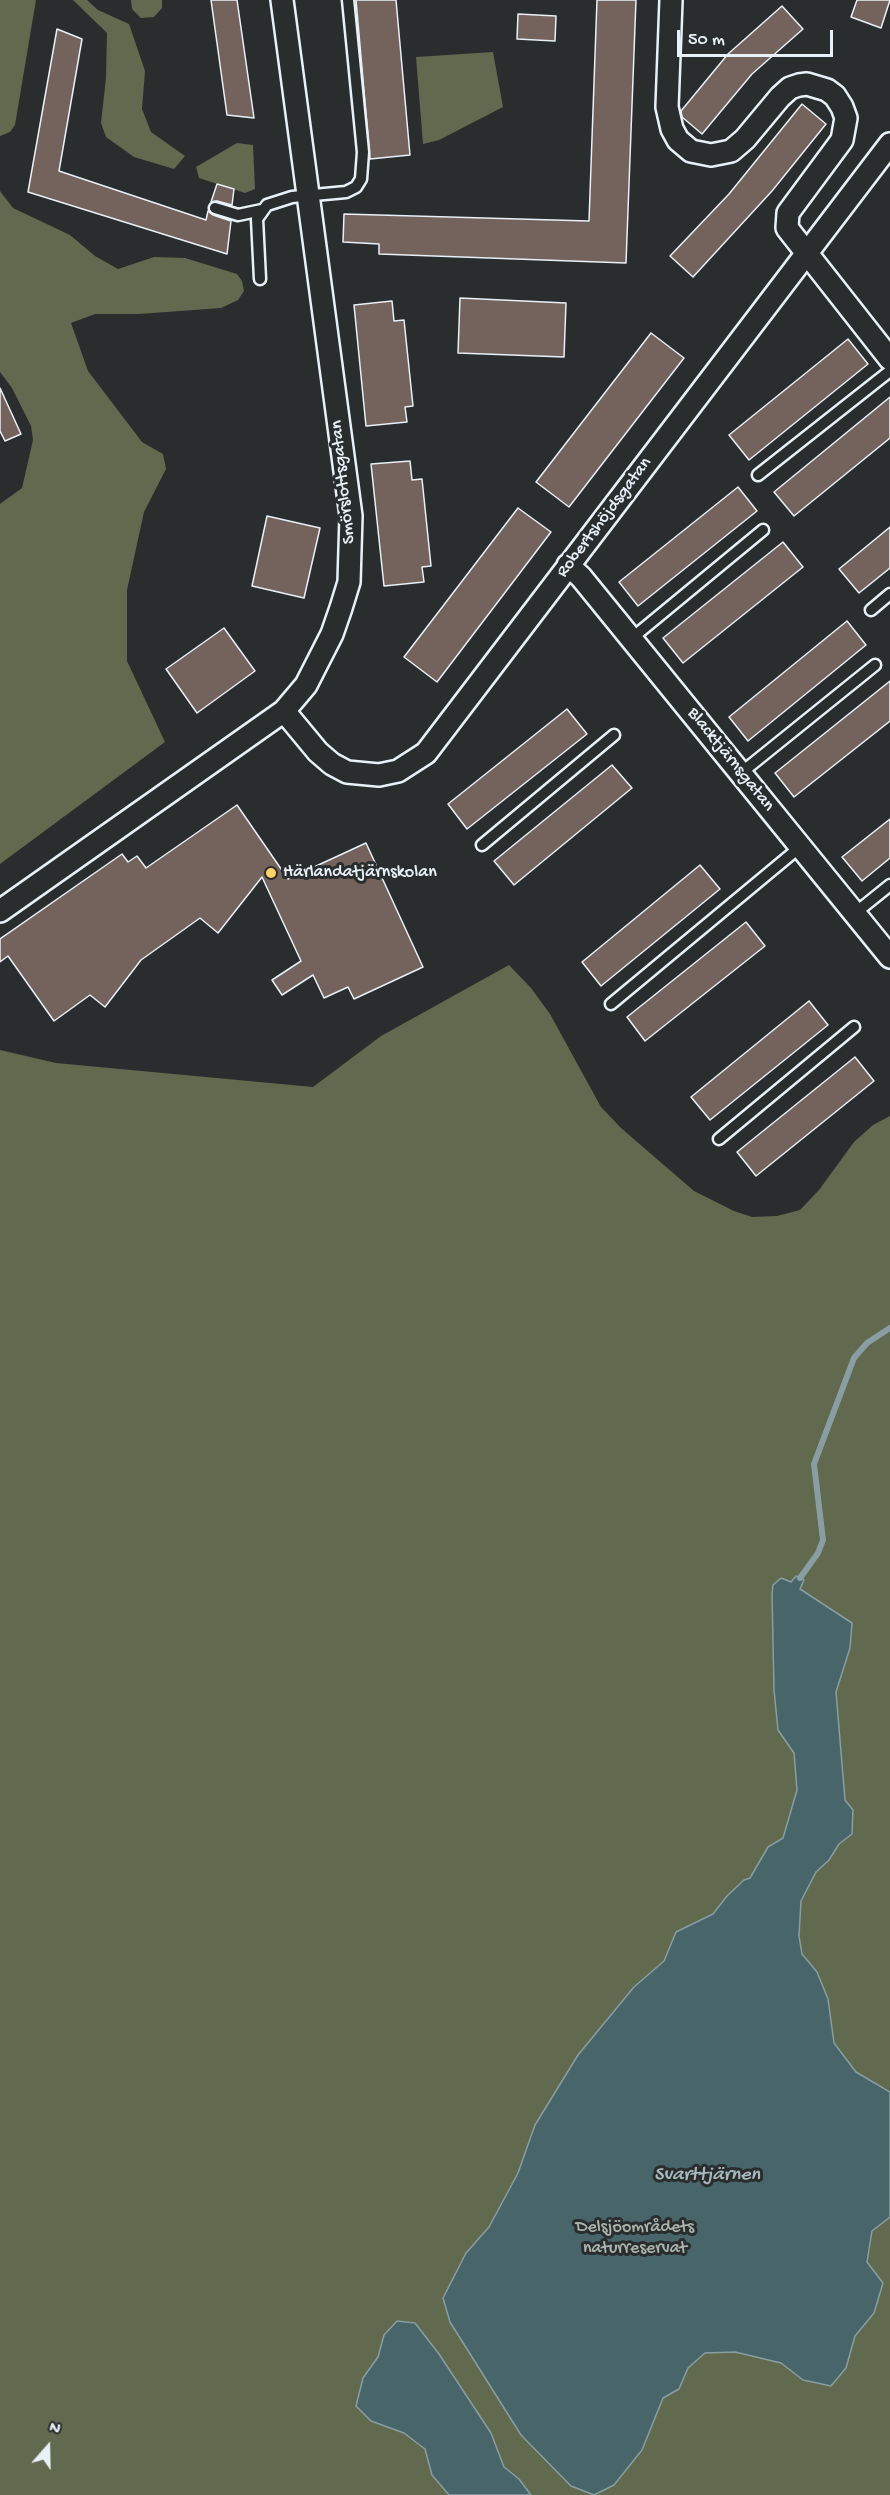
<!DOCTYPE html>
<meta charset="utf-8">
<style>
body{margin:0}
#map{position:relative;width:890px;height:2495px;overflow:hidden;background:#2a2d2e;font-family:"Gochi Hand",sans-serif}
canvas{display:block}
.north{position:absolute;left:18px;top:2417px;width:60px;height:60px;-webkit-text-stroke:4px #2a2d2e;paint-order:stroke;rotate:20deg;font-size:16px;font-weight:700;line-height:24px;text-align:center;color:#e8f1f8}
.north::after{content:'';display:block;margin:auto;width:21px;height:27px;background:#e8f1f8;clip-path:polygon(50% 0,100% 100%,50% 72%,0 100%)}
.scale{position:absolute;left:677px;top:30px;width:156px;height:27px;box-sizing:border-box;border:3px solid #e8f1f8;border-top:0;padding-left:8px;font-size:18px;line-height:21px;white-space:nowrap;color:#e8f1f8;-webkit-text-stroke:4px #2a2d2e;paint-order:stroke}
</style>
<div id="map">
<canvas width="890" height="2495"></canvas>
<div class="north">N</div>
<div class="scale">50 m</div>
</div>
<script>
const ctx = document.querySelector('canvas').getContext('2d');
ctx.lineJoin = 'round';
function fill(path, color) { ctx.fillStyle = color; ctx.fill(path, 'evenodd'); }
const toPath = rows => new Path2D(rows.map(r => 'M' + r).join(''));
function trace(path, color, width, dash) { ctx.strokeStyle = color; ctx.lineWidth = width; ctx.lineCap = dash ? 'butt' : 'round'; ctx.setLineDash(dash || []); ctx.stroke(path); }
function label(font, color, halo, rows, align = 'center') {
  ctx.font = font + ' "Gochi Hand",sans-serif'; ctx.lineWidth = 6; ctx.setLineDash([]); ctx.textBaseline = 'middle'; ctx.strokeStyle = halo; ctx.fillStyle = color; for (const [text, x, y, turn = 0] of rows) {
    ctx.save(); ctx.translate(x, y); ctx.rotate((+turn || 0) * Math.PI / 180); ctx.textAlign = isNaN(turn) ? turn : align; if (halo) ctx.strokeText(text, 0, 0); ctx.fillText(text, 0, 0); ctx.restore();
  }
}
fill(toPath([
 [0,0,36,0,15,125,10,132,0,136],
 [73,0,87,0,98,10,129,24,145,71,142,109,151,132,185,156,174,169,134,157,106,137,101,123,106,78,107,33],
 [131,0,162,0,162,8,154,17,141,18,132,9],
 [493,52,503,107,439,140,423,144,416,57],
 [237,143,253,145,255,189,245,193,199,178,196,167],
 [0,191,13,208,70,235,95,256,118,269,154,257,185,258,237,274,242,281,244,291,238,300,221,308,139,314,95,314,71,323,88,371,142,442,163,454,166,469,144,512,127,590,127,661,165,742,0,864,0,504,22,488,33,440,31,426,12,388,0,372],
 [509,965,531,988,550,1014,601,1107,621,1128,694,1191,734,1211,752,1217,777,1216,800,1210,819,1190,854,1142,873,1125,890,1116,890,2495,0,2495,0,1050,56,1063,313,1087,381,1036]
]), '#61694f');
const water = toPath([
 [796,1576,804,1580,800,1589,852,1623,850,1648,836,1692,845,1800,853,1810,852,1834,839,1844,829,1860,816,1872,801,1901,799,1936,802,1954,817,1972,828,1999,834,2043,856,2072,890,2092,890,2217,872,2231,867,2262,883,2283,874,2313,855,2336,846,2368,831,2386,803,2380,781,2363,735,2352,705,2353,688,2368,679,2389,663,2398,642,2450,614,2485,594,2495,571,2486,521,2435,450,2322,443,2298,466,2253,489,2227,518,2173,535,2125,578,2055,634,1987,664,1961,676,1932,713,1914,727,1896,744,1880,750,1878,768,1847,783,1838,797,1790,794,1753,778,1730,774,1690,772,1594,773,1585,781,1578,791,1582,796,1576],
 [397,2321,415,2323,439,2354,491,2433,504,2467,519,2479,531,2495,449,2495,432,2475,425,2449,404,2433,371,2421,356,2406,363,2378,378,2357,384,2335,397,2321]
]);
fill(water, '#48666a');
trace(water, '#889ea3', 1.5);
trace(toPath([
 [800,1578,818,1553,823,1540,814,1464,854,1358,867,1343,890,1328]
]), '#889ea3', 6);
const building = toPath([
 [211,0,237,0,254,118,227,115,211,0],
 [356,0,396,0,410,155,370,159,356,0],
 [597,0,636,0,626,263,379,254,379,244,343,242,344,214,589,221,597,0],
 [857,0,890,0,881,28,851,17,857,0],
 [782,6,803,29,752,74,702,134,682,117,681,111,728,54,782,6],
 [518,14,556,16,555,41,517,39,518,14],
 [57,29,82,39,59,171,206,220,208,211,213,215,231,221,227,254,28,192,57,29],
 [802,104,826,124,772,191,693,277,670,256,729,194,802,104],
 [217,184,234,189,232,205,217,201,211,202,217,184],
 [460,298,566,303,564,357,458,353,460,298],
 [392,301,394,321,404,320,413,406,405,407,407,422,366,426,354,305,392,301],
 [651,333,684,358,569,507,536,482,651,333],
 [848,339,868,364,749,460,729,435,848,339],
 [0,388,21,434,5,441,0,431,0,388],
 [890,397,890,438,794,516,774,492,890,397],
 [410,461,412,480,422,479,431,566,422,567,424,582,384,586,371,464,410,461],
 [738,487,757,511,638,606,619,582,738,487],
 [518,508,551,532,437,682,404,657,518,508],
 [267,516,320,528,304,598,252,586,267,516],
 [890,527,890,568,859,593,839,569,890,527],
 [783,542,803,567,683,663,663,638,783,542],
 [847,621,866,645,748,741,729,717,847,621],
 [224,628,255,671,197,713,166,669,224,628],
 [890,681,890,721,794,797,775,773,890,681],
 [567,709,587,734,467,829,448,804,567,709],
 [612,765,632,788,514,885,494,861,612,765],
 [237,805,288,879,366,843,423,967,354,999,348,987,324,998,313,975,282,995,272,980,301,961,262,877,218,933,200,918,141,960,105,1007,90,995,54,1021,8,956,0,962,0,939,122,854,128,862,137,856,146,868,237,805],
 [890,819,890,858,862,881,842,857,890,819],
 [700,865,720,889,601,986,582,962,700,865],
 [746,922,765,946,645,1041,627,1017,746,922],
 [809,1001,828,1025,710,1120,691,1097,809,1001],
 [855,1057,874,1081,756,1176,737,1152,855,1057]
]);
fill(building, '#74625c');
trace(building, '#e8f1f8', 1.5);
const lane = toPath([
 [215,208,238,215,262,210],
 [260,279,257,219,267,205,292,197,346,192,356,187,361,179,363,152,348,0],
 [758,475,890,371],
 [871,610,890,594],
 [631,639,763,530],
 [741,773,875,665],
 [482,845,614,735],
 [854,914,890,885],
 [611,1004,800,847],
 [719,1139,854,1027]
]);
const street = toPath([
 [671,0,667,107,672,129,678,140,691,151,711,155,731,151,745,139,780,97,790,88,799,85,807,84,827,90,835,96,842,107,846,118,842,140,788,213,787,228,890,359],
 [568,565,581,577,890,957],
 [284,711,318,752,332,764,347,772,379,775,398,771,426,753,890,144],
 [0,911,284,711,306,685,332,634,341,608,349,582,351,516,282,0]
]);
trace(lane, '#e8f1f8', 15);
trace(street, '#e8f1f8', 26);
trace(lane, '#2a2d2e', 10);
trace(street, '#2a2d2e', 21);
for (const [x, y, r, color] of [
 [271,873,6,"#ffd166"]
]) { const dot = new Path2D(); dot.arc(x, y, r, 0, 2 * Math.PI); ctx.fillStyle = color; ctx.fill(dot); trace(dot, '#2a2d2e', 2); }
label('18px', '#e8f1f8', '#2a2d2e', [
 ["Smörslottsgatan",344,482,-96],
 ["Robertshöjdsgatan",605,518,-53],
 ["Blacktjärnsgatan",730,760,51]
]);
label('18px', '#e8f1f8', '#2a2d2e', [
 ["Härlandatjärnskolan",283,873]
], 'left');
label('18px', '#abb4ac', '#2a2d2e', [
 ["Delsjöområdets",635,2228],
 ["naturreservat",635,2249]
]);
label('italic 20px', '#a8b9bf', '#2a2d2e', [
 ["Svarttjärnen",707,2176]
]);
</script>
